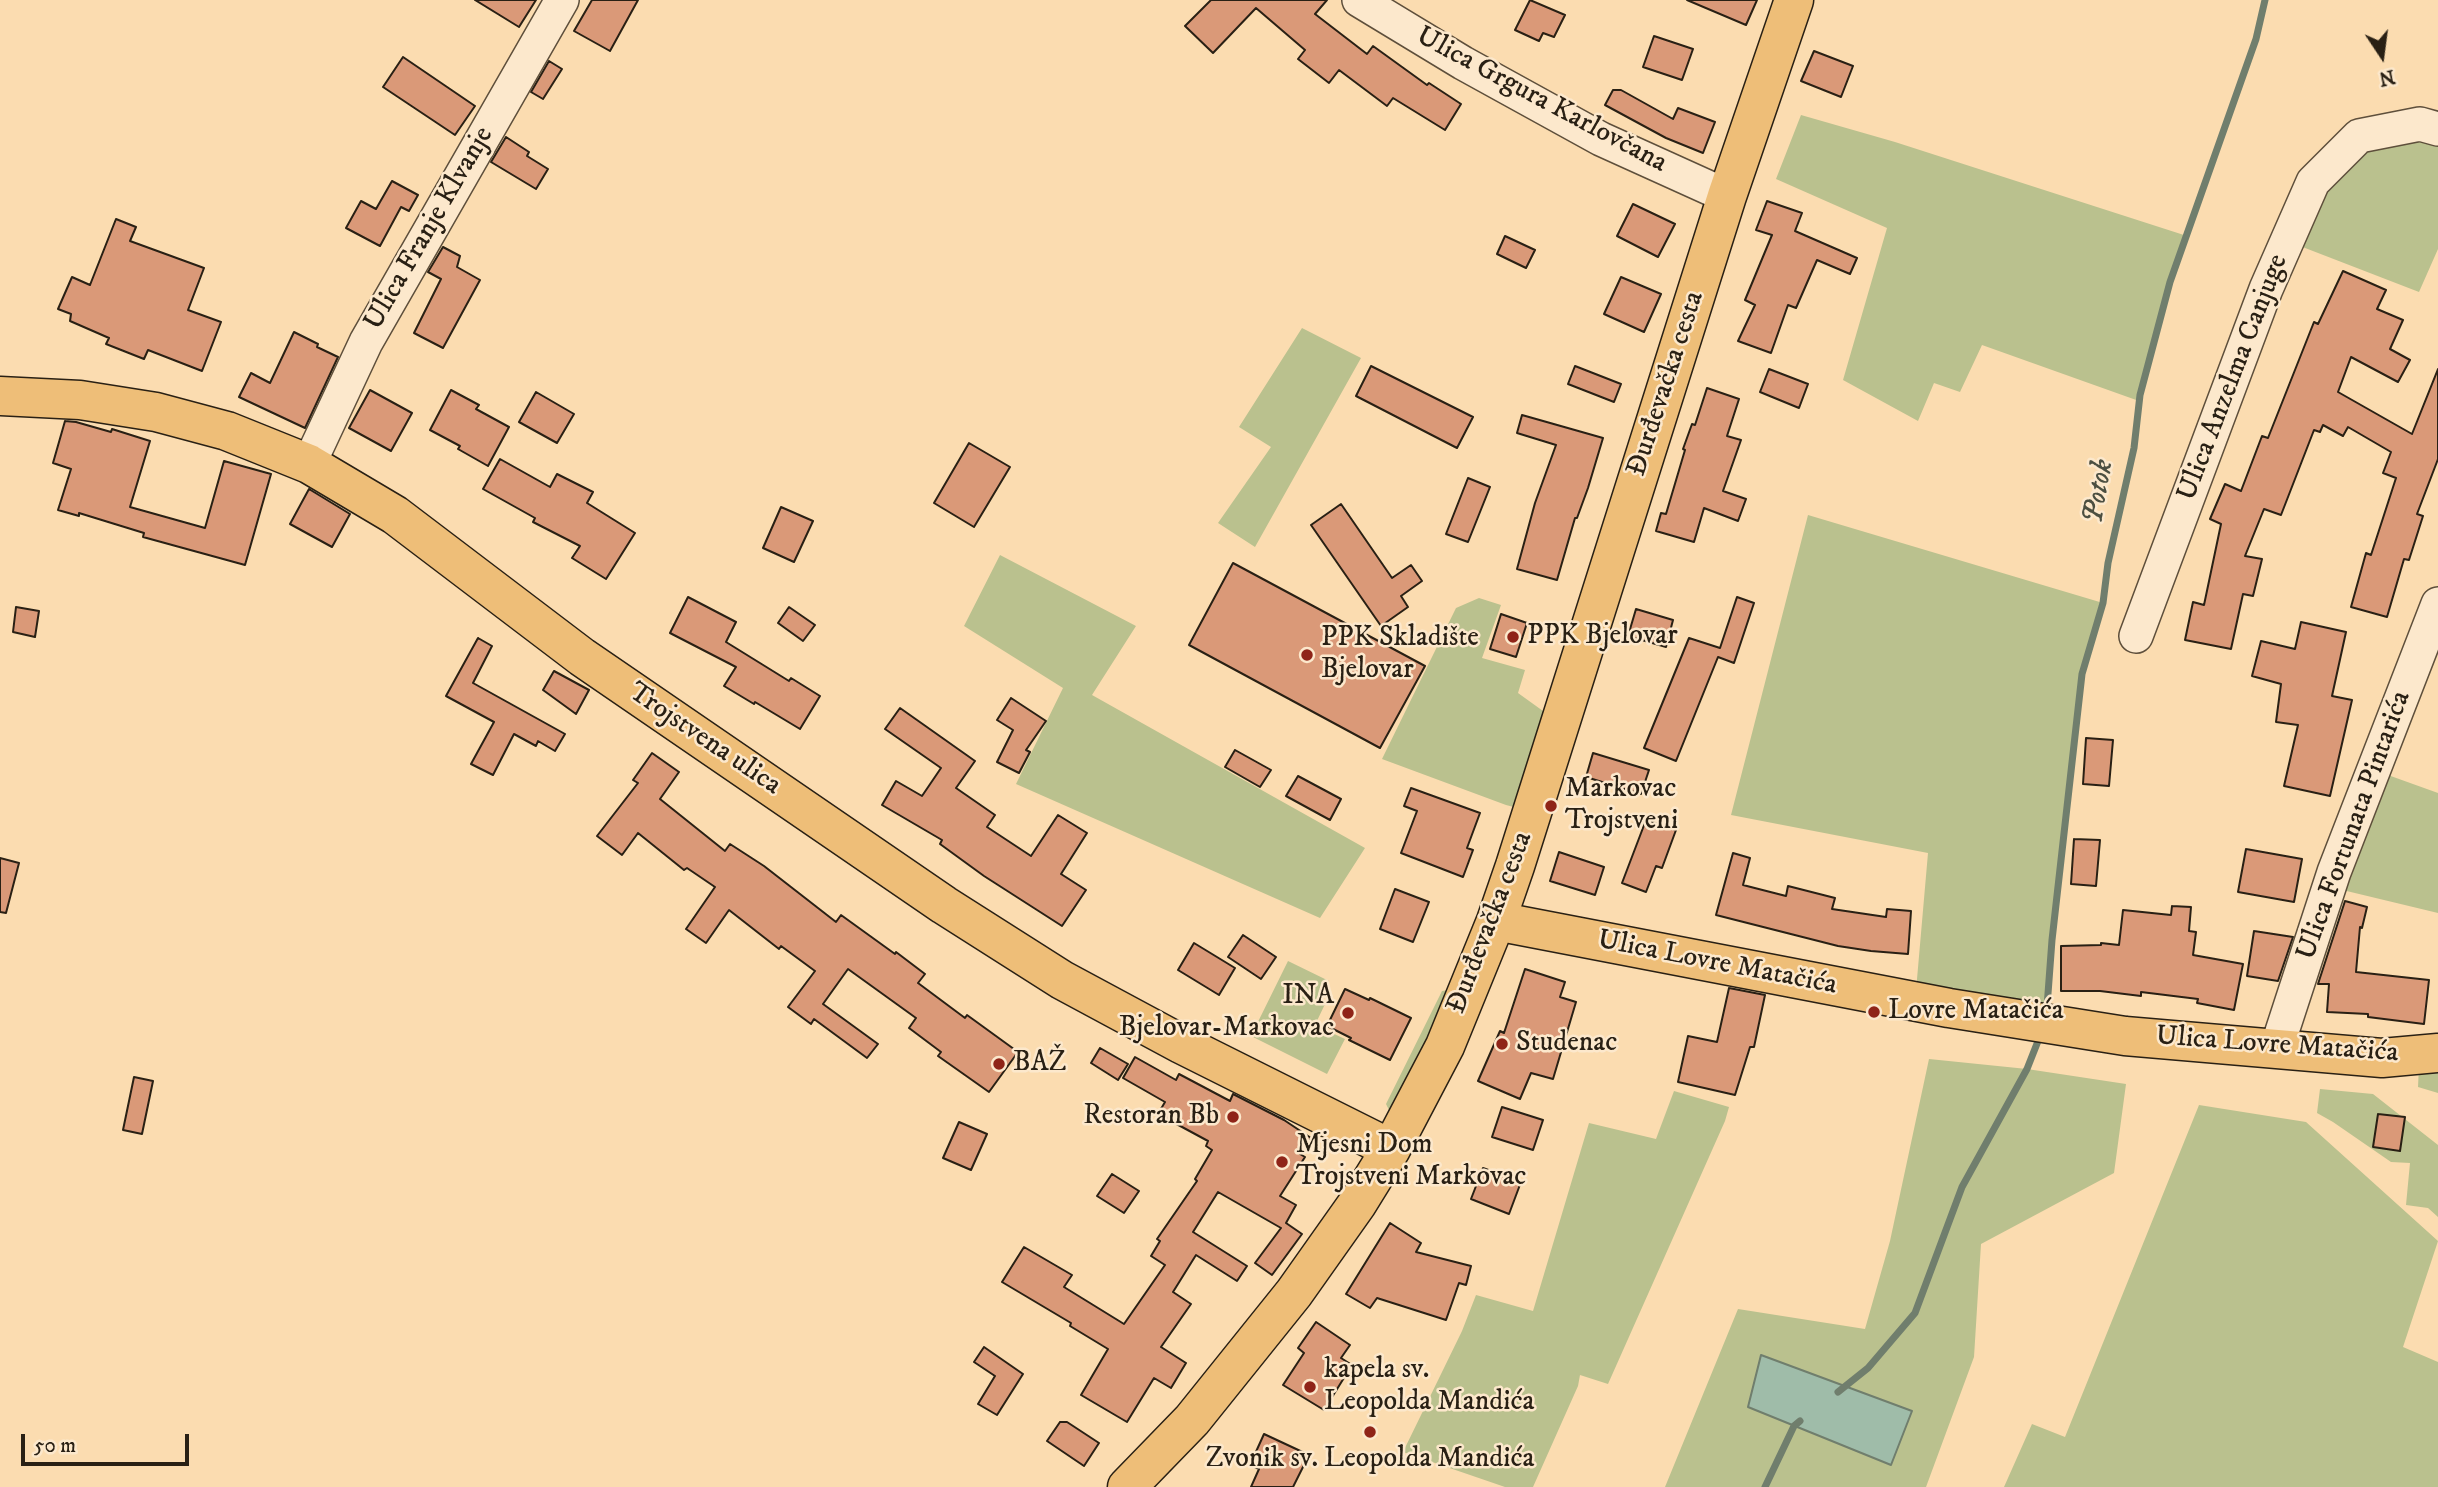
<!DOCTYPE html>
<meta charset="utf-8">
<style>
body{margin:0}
#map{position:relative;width:2438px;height:1487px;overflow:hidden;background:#fbdcb0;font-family:"IM FELL DW Pica",serif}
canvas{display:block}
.north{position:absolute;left:2347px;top:21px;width:70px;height:70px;-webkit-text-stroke:5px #fce8cc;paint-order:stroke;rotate:167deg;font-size:19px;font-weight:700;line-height:28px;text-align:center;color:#292014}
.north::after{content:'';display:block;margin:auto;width:24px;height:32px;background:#292014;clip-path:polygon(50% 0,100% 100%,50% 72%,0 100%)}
.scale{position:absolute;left:21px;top:1434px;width:168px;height:32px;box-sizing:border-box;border:4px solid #292014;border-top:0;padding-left:9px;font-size:21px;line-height:24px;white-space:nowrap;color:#292014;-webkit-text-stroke:5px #fce8cc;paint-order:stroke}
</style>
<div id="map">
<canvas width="2438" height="1487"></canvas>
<div class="north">N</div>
<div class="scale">50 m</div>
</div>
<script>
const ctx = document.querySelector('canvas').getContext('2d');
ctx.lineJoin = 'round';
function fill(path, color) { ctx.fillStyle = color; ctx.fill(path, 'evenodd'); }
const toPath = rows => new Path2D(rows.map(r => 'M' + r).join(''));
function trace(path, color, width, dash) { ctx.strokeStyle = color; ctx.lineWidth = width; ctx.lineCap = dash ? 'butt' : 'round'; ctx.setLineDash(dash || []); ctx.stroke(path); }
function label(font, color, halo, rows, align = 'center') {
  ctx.font = font + ' "IM FELL DW Pica",serif'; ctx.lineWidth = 5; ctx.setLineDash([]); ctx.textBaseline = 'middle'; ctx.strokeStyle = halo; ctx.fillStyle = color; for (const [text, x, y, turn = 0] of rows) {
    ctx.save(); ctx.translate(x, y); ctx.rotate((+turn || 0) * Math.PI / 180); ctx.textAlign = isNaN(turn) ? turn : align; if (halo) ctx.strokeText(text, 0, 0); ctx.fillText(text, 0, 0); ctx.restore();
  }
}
fill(toPath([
 [1801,115,1895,142,2187,236,2170,282,2139,401,1982,345,1960,392,1934,383,1918,421,1843,380,1887,228,1776,179],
 [2438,129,2438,249,2419,292,2287,241,2359,136],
 [1302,328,1361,358,1255,547,1218,523,1271,447,1239,427],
 [1808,515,2103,603,2082,675,2052,939,2047,1007,1915,1002,1928,853,1731,815],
 [1000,555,1136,626,1092,695,1365,848,1320,918,1016,784,1063,688,964,626],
 [1479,598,1501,605,1482,658,1525,670,1518,693,1543,711,1562,717,1533,812,1506,805,1382,759,1456,608],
 [2374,770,2438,793,2438,913,2330,887],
 [1288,961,1329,981,1320,999,1326,1002,1315,1025,1345,1039,1327,1074,1251,1036],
 [1449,990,1451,995,1393,1109,1389,1110,1386,1104,1442,991],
 [1929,1059,2027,1069,2126,1084,2114,1173,1981,1244,1974,1357,1926,1487,1665,1487,1738,1309,1865,1329,1890,1241],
 [2419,1066,2438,1067,2438,1093,2418,1087],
 [2320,1089,2373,1094,2438,1145,2438,1217,2428,1208,2406,1205,2410,1163,2391,1162,2333,1122,2317,1113],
 [1674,1091,1729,1107,1725,1121,1608,1384,1580,1375,1578,1386,1533,1487,1505,1487,1403,1452,1462,1331,1476,1295,1533,1311,1589,1123,1656,1139],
 [2199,1105,2306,1122,2438,1241,2403,1347,2438,1362,2438,1487,2004,1487,2032,1424,2065,1437]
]), '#bac18e');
const water = toPath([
 [1761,1355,1912,1411,1891,1465,1748,1407,1761,1355]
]);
fill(water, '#9fbca9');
trace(water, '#707e6d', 2);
trace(toPath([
 [2047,1007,2052,940,2082,674,2103,603,2108,563,2134,448,2140,395,2170,282,2256,39,2265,0],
 [1838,1392,1868,1368,1915,1313,1962,1187,2027,1069,2040,1036],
 [1765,1487,1794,1426,1800,1421]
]), '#707e6d', 7);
const building = toPath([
 [475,0,536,0,519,27,475,0],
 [592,0,638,0,610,51,574,31,592,0],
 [1211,0,1327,0,1315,14,1367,54,1373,46,1427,85,1429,83,1461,104,1445,130,1393,98,1387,106,1339,70,1329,83,1298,59,1305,50,1256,8,1213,53,1185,26,1211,0],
 [1530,0,1565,15,1554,37,1543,33,1539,41,1515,30,1530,0],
 [1687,0,1757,0,1746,25,1687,0],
 [1654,36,1693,49,1682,80,1643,67,1654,36],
 [1814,51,1853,66,1841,97,1801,81,1814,51],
 [403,57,475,106,455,135,383,87,403,57],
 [549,61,562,69,543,99,531,92,549,61],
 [1613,90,1621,90,1673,119,1678,108,1715,122,1703,153,1666,138,1605,105,1613,90],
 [506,137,529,152,527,156,548,169,536,189,491,162,506,137],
 [392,181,418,195,409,211,401,207,380,246,346,228,361,201,376,209,392,181],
 [1767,201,1802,213,1795,231,1857,258,1850,274,1817,260,1796,308,1788,305,1771,353,1738,341,1755,305,1745,300,1772,235,1756,230,1767,201],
 [1633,204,1675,224,1658,257,1617,236,1633,204],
 [116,219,136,227,130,241,204,268,188,310,221,322,202,371,148,350,144,359,106,344,109,338,70,321,71,314,58,309,72,277,90,285,116,219],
 [1505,236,1535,250,1526,268,1497,254,1505,236],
 [443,247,460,256,457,267,480,280,443,348,414,333,441,279,428,272,443,247],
 [2343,271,2386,290,2377,309,2403,320,2390,349,2410,360,2398,382,2351,357,2338,392,2412,434,2438,369,2438,459,2417,514,2423,516,2409,560,2404,559,2387,617,2351,607,2366,553,2371,555,2396,478,2383,473,2391,452,2348,427,2343,436,2323,425,2320,432,2314,430,2281,515,2264,509,2245,556,2262,559,2253,596,2243,594,2231,649,2185,640,2193,602,2204,605,2221,524,2210,519,2225,484,2241,491,2262,436,2268,438,2314,322,2318,324,2343,271],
 [1621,277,1661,294,1644,332,1604,314,1621,277],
 [294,332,318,344,317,347,338,357,305,428,239,397,251,373,270,383,294,332],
 [1371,366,1473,417,1457,448,1356,396,1371,366],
 [1575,366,1621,384,1614,402,1568,384,1575,366],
 [1769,369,1808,384,1799,408,1760,392,1769,369],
 [1707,388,1739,399,1727,436,1741,440,1723,491,1746,499,1738,521,1704,508,1694,542,1656,531,1661,513,1666,514,1685,450,1683,449,1692,424,1695,425,1707,388],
 [370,390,412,413,391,451,349,428,370,390],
 [451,390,479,405,476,409,509,427,488,466,458,449,460,446,430,430,451,390],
 [536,392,574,414,557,443,519,422,536,392],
 [1522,415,1603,438,1588,488,1577,518,1575,518,1557,580,1517,569,1535,503,1556,445,1517,433,1522,415],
 [65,421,76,422,111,432,112,429,150,441,130,507,205,528,224,461,271,474,245,565,143,537,144,533,79,513,79,516,58,510,71,469,53,463,65,421],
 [969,443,1010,467,974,527,934,503,969,443],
 [500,459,550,487,557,474,593,492,587,503,635,533,606,579,572,558,580,546,533,522,535,518,483,489,500,459],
 [1468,478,1490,487,1468,542,1446,534,1468,478],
 [309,489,350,514,332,547,290,524,309,489],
 [1341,504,1392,578,1411,565,1422,581,1401,596,1408,607,1381,626,1311,525,1341,504],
 [781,507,813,521,794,562,763,548,781,507],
 [1233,563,1425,666,1380,748,1189,645,1233,563],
 [688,597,736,622,726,642,789,681,791,678,820,696,800,729,755,702,754,704,724,686,736,667,670,633,688,597],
 [1737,597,1754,603,1734,663,1718,657,1676,761,1644,748,1689,638,1720,648,1737,597],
 [16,607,39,611,35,637,13,632,16,607],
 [789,607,815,625,803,641,778,623,789,607],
 [1636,609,1673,620,1666,647,1628,636,1636,609],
 [1501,614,1527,623,1516,657,1490,649,1501,614],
 [2301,622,2346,632,2332,696,2352,700,2330,796,2284,786,2298,725,2276,722,2281,684,2252,676,2261,641,2295,649,2301,622],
 [478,638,492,646,473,683,565,734,555,751,538,741,536,746,514,734,493,775,471,764,494,722,446,696,478,638],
 [554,671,589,690,576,714,543,690,554,671],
 [1011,698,1046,721,1026,750,1030,752,1019,773,997,762,1013,730,997,720,1011,698],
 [900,708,975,761,956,788,995,815,987,827,1031,856,1058,815,1087,833,1061,874,1086,890,1062,926,984,876,940,844,942,840,882,805,896,781,922,796,941,768,885,729,900,708],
 [2086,738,2113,740,2109,786,2083,784,2086,738],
 [1235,750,1271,770,1260,787,1225,767,1235,750],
 [652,753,679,772,660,799,725,851,730,844,764,866,836,922,841,915,895,954,896,952,925,974,918,983,965,1018,967,1015,1018,1052,989,1092,938,1056,941,1052,909,1028,916,1018,848,969,823,1004,878,1044,867,1058,814,1019,811,1024,788,1007,815,971,781,946,779,949,729,910,706,943,686,929,715,887,687,868,684,870,638,833,622,855,597,836,638,783,633,780,652,753],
 [1593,753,1649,770,1641,794,1586,777,1593,753],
 [1298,776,1341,799,1330,820,1286,796,1298,776],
 [1411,788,1480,813,1467,848,1473,850,1463,877,1401,853,1417,811,1404,806,1411,788],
 [1646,820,1676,830,1662,868,1656,866,1646,892,1622,883,1646,820],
 [2074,839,2100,840,2096,886,2071,884,2074,839],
 [2246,849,2302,859,2294,902,2238,892,2246,849],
 [1559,852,1604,867,1595,895,1550,881,1559,852],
 [1733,853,1750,858,1743,885,1786,896,1788,886,1835,898,1832,909,1886,917,1887,909,1911,911,1908,954,1871,951,1838,946,1716,915,1733,853],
 [0,858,19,863,6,913,0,912,0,858],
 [1395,889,1429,902,1413,942,1380,929,1395,889],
 [2345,901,2367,907,2362,928,2360,927,2356,972,2429,980,2424,1024,2368,1017,2368,1014,2327,1012,2329,984,2318,984,2345,901],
 [2172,906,2191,907,2189,931,2196,932,2193,955,2243,964,2234,1010,2197,1003,2198,999,2141,992,2141,996,2100,991,2061,991,2061,946,2101,945,2101,943,2119,945,2123,910,2171,915,2172,906],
 [2254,931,2293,937,2278,981,2247,976,2254,931],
 [1243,935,1276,957,1261,979,1228,957,1243,935],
 [1194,943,1235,968,1219,995,1178,970,1194,943],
 [1525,969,1565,982,1560,997,1576,1002,1553,1079,1531,1073,1520,1099,1478,1081,1500,1031,1504,1033,1525,969],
 [1729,988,1765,995,1754,1047,1750,1047,1735,1095,1678,1082,1688,1036,1717,1042,1729,988],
 [1345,989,1369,1000,1370,998,1411,1018,1390,1060,1349,1040,1351,1038,1327,1026,1345,989],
 [1100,1048,1128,1064,1118,1080,1091,1063,1100,1048],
 [1135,1057,1176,1080,1179,1074,1230,1101,1233,1094,1284,1120,1311,1138,1300,1154,1305,1157,1280,1196,1296,1205,1286,1223,1302,1234,1272,1275,1255,1263,1281,1228,1218,1192,1193,1232,1247,1266,1237,1281,1196,1255,1173,1292,1191,1304,1161,1347,1186,1363,1171,1388,1154,1378,1127,1422,1081,1395,1108,1349,1070,1326,1071,1323,1002,1282,1024,1247,1072,1275,1064,1287,1124,1324,1165,1265,1151,1256,1160,1241,1157,1239,1197,1181,1195,1179,1212,1150,1206,1146,1208,1141,1158,1114,1165,1102,1123,1078,1135,1057],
 [134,1077,153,1081,142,1134,123,1130,134,1077],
 [1502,1107,1543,1120,1533,1150,1492,1137,1502,1107],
 [2378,1114,2405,1117,2400,1151,2373,1147,2378,1114],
 [959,1122,987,1134,971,1170,943,1158,959,1122],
 [1483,1168,1521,1182,1509,1214,1471,1199,1483,1168],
 [1112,1174,1139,1191,1124,1213,1097,1196,1112,1174],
 [1390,1223,1421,1243,1416,1252,1471,1266,1466,1285,1459,1283,1446,1320,1377,1298,1370,1308,1346,1294,1390,1223],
 [1316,1322,1350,1345,1341,1358,1352,1365,1324,1410,1283,1385,1304,1353,1298,1348,1316,1322],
 [984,1347,1023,1374,997,1415,978,1404,995,1376,974,1362,984,1347],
 [1060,1422,1067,1422,1099,1443,1084,1466,1047,1441,1060,1422],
 [1264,1434,1309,1455,1293,1487,1251,1487,1259,1469,1250,1465,1264,1434]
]);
fill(building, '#da9978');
trace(building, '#292014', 2);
const minor = toPath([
 [1359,0,1463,63,1601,139,1727,196],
 [309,464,366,342,562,0],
 [2136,636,2266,289,2313,182,2359,136,2420,124,2438,129],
 [2276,1050,2334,872,2438,604]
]);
const major = toPath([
 [0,396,80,400,156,412,227,431,309,464,395,515,582,657,944,905,1062,980,1181,1044,1391,1149],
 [1496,921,1949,1008,2125,1036,2382,1058,2438,1053],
 [1127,1487,1192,1420,1294,1293,1357,1204,1391,1149,1445,1046,1496,921,1515,866,1727,196,1794,0]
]);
trace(minor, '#5e4f3b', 36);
trace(major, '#292014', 41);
trace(minor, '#fce8cc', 33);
trace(major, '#eebe78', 38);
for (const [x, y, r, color] of [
 [1513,637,7,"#8f2418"],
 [1307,655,7,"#8f2418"],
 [1551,806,7,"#8f2418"],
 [1874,1012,7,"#8f2418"],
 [1348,1013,7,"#8f2418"],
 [1502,1044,7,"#8f2418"],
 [999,1064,7,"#8f2418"],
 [1233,1117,7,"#8f2418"],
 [1282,1162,7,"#8f2418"],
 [1310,1387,7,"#8f2418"],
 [1370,1432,7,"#8f2418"]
]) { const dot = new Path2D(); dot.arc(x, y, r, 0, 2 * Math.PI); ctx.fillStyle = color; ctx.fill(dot); trace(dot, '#fce8cc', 2.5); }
label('28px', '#292014', '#fce8cc', [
 ["Ulica Grgura Karlovčana",1541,101,28],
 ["Ulica Franje Klvanje",430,229,-60],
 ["Ulica Anzelma Canjuge",2234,378,-69],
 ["Đurđevačka cesta",1667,384,-72],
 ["Trojstvena ulica",704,740,34],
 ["Ulica Fortunata Pintarića",2355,826,-70],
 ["Đurđevačka cesta",1491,923,-69],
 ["Ulica Lovre Matačića",1717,964,11],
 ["Ulica Lovre Matačića",2277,1046,4]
]);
label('28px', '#292014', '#fce8cc', [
 ["PPK Bjelovar",1527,637],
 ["PPK Skladište",1321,639],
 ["Bjelovar",1321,671],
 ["Markovac",1565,790],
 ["Trojstveni",1565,822],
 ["INA",1334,997,"right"],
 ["Bjelovar-Markovac",1334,1029,"right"],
 ["Lovre Matačića",1888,1012],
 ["Studenac",1516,1044],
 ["BAŽ",1013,1064],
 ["Restoran Bb",1219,1117,"right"],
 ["Mjesni Dom",1296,1146],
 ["Trojstveni Markovac",1296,1178],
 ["kapela sv.",1324,1371],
 ["Leopolda Mandića",1324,1403],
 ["Zvonik sv. Leopolda Mandića",1370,1460,"center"]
], 'left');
label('italic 30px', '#4c4f41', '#fce8cc', [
 ["Potok",2100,492,-80]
]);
</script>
